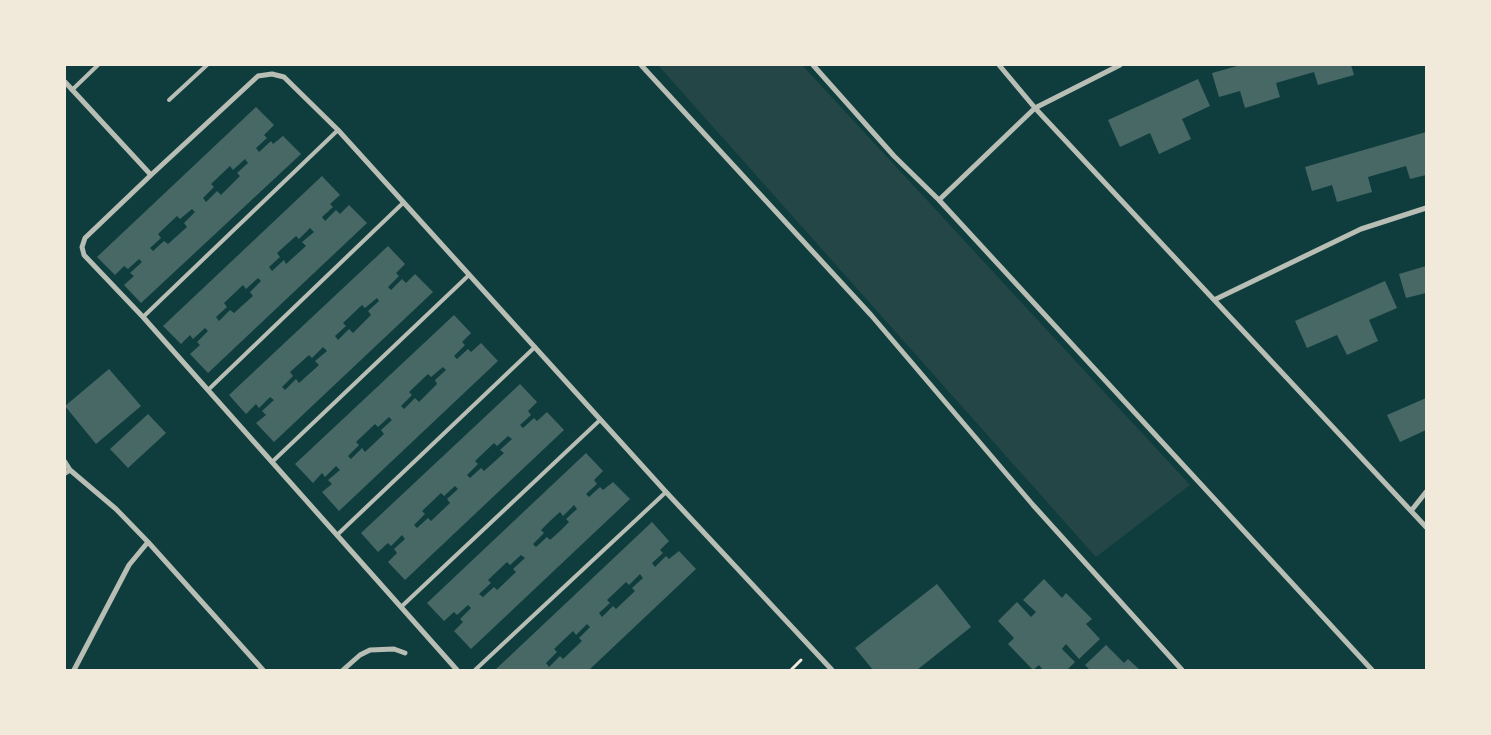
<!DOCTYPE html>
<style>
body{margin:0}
#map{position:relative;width:1491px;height:735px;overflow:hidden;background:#0f3d3e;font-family:Manrope,sans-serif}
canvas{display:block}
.frame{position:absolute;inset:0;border:66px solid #f1e9da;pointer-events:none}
</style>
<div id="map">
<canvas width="1491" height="735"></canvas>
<div class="frame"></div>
</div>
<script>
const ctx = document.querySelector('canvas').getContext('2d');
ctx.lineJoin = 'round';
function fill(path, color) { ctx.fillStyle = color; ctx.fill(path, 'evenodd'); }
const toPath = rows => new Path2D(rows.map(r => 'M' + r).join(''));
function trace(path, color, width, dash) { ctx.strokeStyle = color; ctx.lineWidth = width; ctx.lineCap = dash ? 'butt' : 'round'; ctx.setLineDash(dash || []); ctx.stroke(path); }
fill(toPath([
 [658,65,802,65,1190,485,1096,557]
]), '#244646');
fill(toPath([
 [1241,65,1351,65,1354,75,1318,85,1314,72,1276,83,1280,97,1245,108,1240,91,1219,97,1212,73],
 [1198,79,1210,106,1182,119,1191,139,1159,154,1150,133,1120,147,1108,120],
 [256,107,274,125,264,135,267,138,256,148,259,152,271,141,273,144,283,136,301,154,141,303,124,285,134,276,130,273,142,262,139,259,128,269,124,266,115,275,97,257],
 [245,159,248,163,237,173,240,176,221,195,217,191,206,202,203,198,214,187,211,184,230,166,233,170],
 [192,209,195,212,184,223,187,227,168,244,164,241,153,251,150,248,161,238,158,234,177,216,180,219],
 [1426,132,1426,175,1410,179,1406,166,1368,177,1372,192,1337,202,1332,185,1312,191,1305,167],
 [322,176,340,195,330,204,333,207,322,217,325,221,336,210,340,214,349,205,367,223,208,373,190,354,200,345,197,342,208,331,205,328,193,339,190,335,181,344,163,326],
 [310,228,314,232,302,242,306,246,286,264,284,260,272,271,269,267,280,257,277,253,296,236,299,239],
 [258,278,261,281,250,292,253,296,234,313,230,310,219,321,216,317,227,307,224,303,243,285,246,289],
 [388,246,405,264,396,273,399,276,388,287,391,290,402,279,406,283,415,274,433,292,274,442,256,423,266,415,262,411,274,400,270,397,259,408,256,404,246,414,229,395],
 [377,298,379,301,368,311,371,315,353,333,349,329,338,340,335,336,346,326,343,323,362,305,365,308],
 [323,347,327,351,315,361,319,365,299,383,296,379,285,390,282,387,293,376,290,372,309,355,312,358],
 [1426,266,1426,293,1406,298,1399,274],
 [1385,281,1397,308,1369,320,1378,341,1347,355,1337,335,1307,348,1295,321],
 [454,315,471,333,462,342,465,345,454,356,457,359,468,349,471,352,481,343,498,361,339,511,322,492,332,484,328,480,340,470,336,466,325,477,322,473,313,483,295,464],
 [443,367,446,370,435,380,437,384,419,402,415,398,404,409,401,406,412,395,409,392,428,374,431,377],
 [389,417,392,420,381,430,384,434,365,452,362,448,351,459,348,456,359,445,356,442,375,424,378,427],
 [109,369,141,406,96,444,65,406],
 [520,384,537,402,528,411,531,415,520,425,523,428,534,418,537,421,547,412,564,430,405,580,388,562,397,553,394,549,405,539,402,535,391,546,388,543,378,552,361,533],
 [508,436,512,439,500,450,504,453,484,471,481,468,470,478,467,475,478,464,475,461,494,443,497,446],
 [455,486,458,489,447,499,450,503,431,521,428,518,417,528,414,525,425,514,422,511,441,493,444,496],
 [1426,398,1426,430,1400,442,1387,415],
 [148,414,166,433,128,468,110,449],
 [586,453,603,471,594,480,597,484,586,494,589,497,600,487,603,490,613,482,630,499,471,649,454,631,463,622,460,619,471,608,468,605,457,615,454,612,444,621,427,603],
 [574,505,577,509,566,519,569,522,560,531,550,540,547,537,536,547,533,544,544,533,541,530,550,521,560,512,563,516],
 [521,555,525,558,513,569,516,572,497,590,494,587,483,597,479,594,491,583,488,580,507,562,510,565],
 [652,522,669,541,660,550,663,553,652,563,655,567,666,556,669,559,679,551,696,569,643,619,589,670,495,670],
 [640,574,643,578,632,588,635,591,616,609,613,606,602,617,599,613,610,603,607,600,626,582,629,585],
 [587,624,590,627,579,638,582,641,563,659,560,656,549,667,546,663,557,652,554,649,573,631,576,635],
 [1044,579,1062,598,1066,593,1092,619,1086,624,1100,639,1079,659,1066,644,1062,649,1075,662,1067,670,1043,670,1039,665,1033,670,1008,644,1014,638,998,621,1017,602,1031,617,1036,612,1023,600],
 [937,584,971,627,917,670,873,670,855,648],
 [1106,645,1124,663,1128,659,1140,670,1090,670,1085,665]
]), '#486865');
trace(toPath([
 [791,670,801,660]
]), '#f1e9da', 3);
trace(toPath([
 [72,90,98,65],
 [169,100,207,65],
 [143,317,338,130],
 [208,390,403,203],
 [272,462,469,275],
 [337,535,535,347],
 [401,607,600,420],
 [475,670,666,492]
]), '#b8beb3', 4);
trace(toPath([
 [641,65,871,315,1033,505,1182,670],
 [813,65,894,156,939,200,1372,670],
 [999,65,1035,108,1426,527],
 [65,82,151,175,258,76,272,74,284,77,338,130,666,492,832,670],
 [151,175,85,238,82,247,84,255,143,317,457,670],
 [939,200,1035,108,1120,65],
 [1216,299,1361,229,1426,208],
 [65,462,70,470,65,473],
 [70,470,116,509,148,542,263,670],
 [1411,511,1426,492],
 [74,670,129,565,148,542],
 [343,670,360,655,370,650,394,649,405,653]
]), '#b8beb3', 5);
</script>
